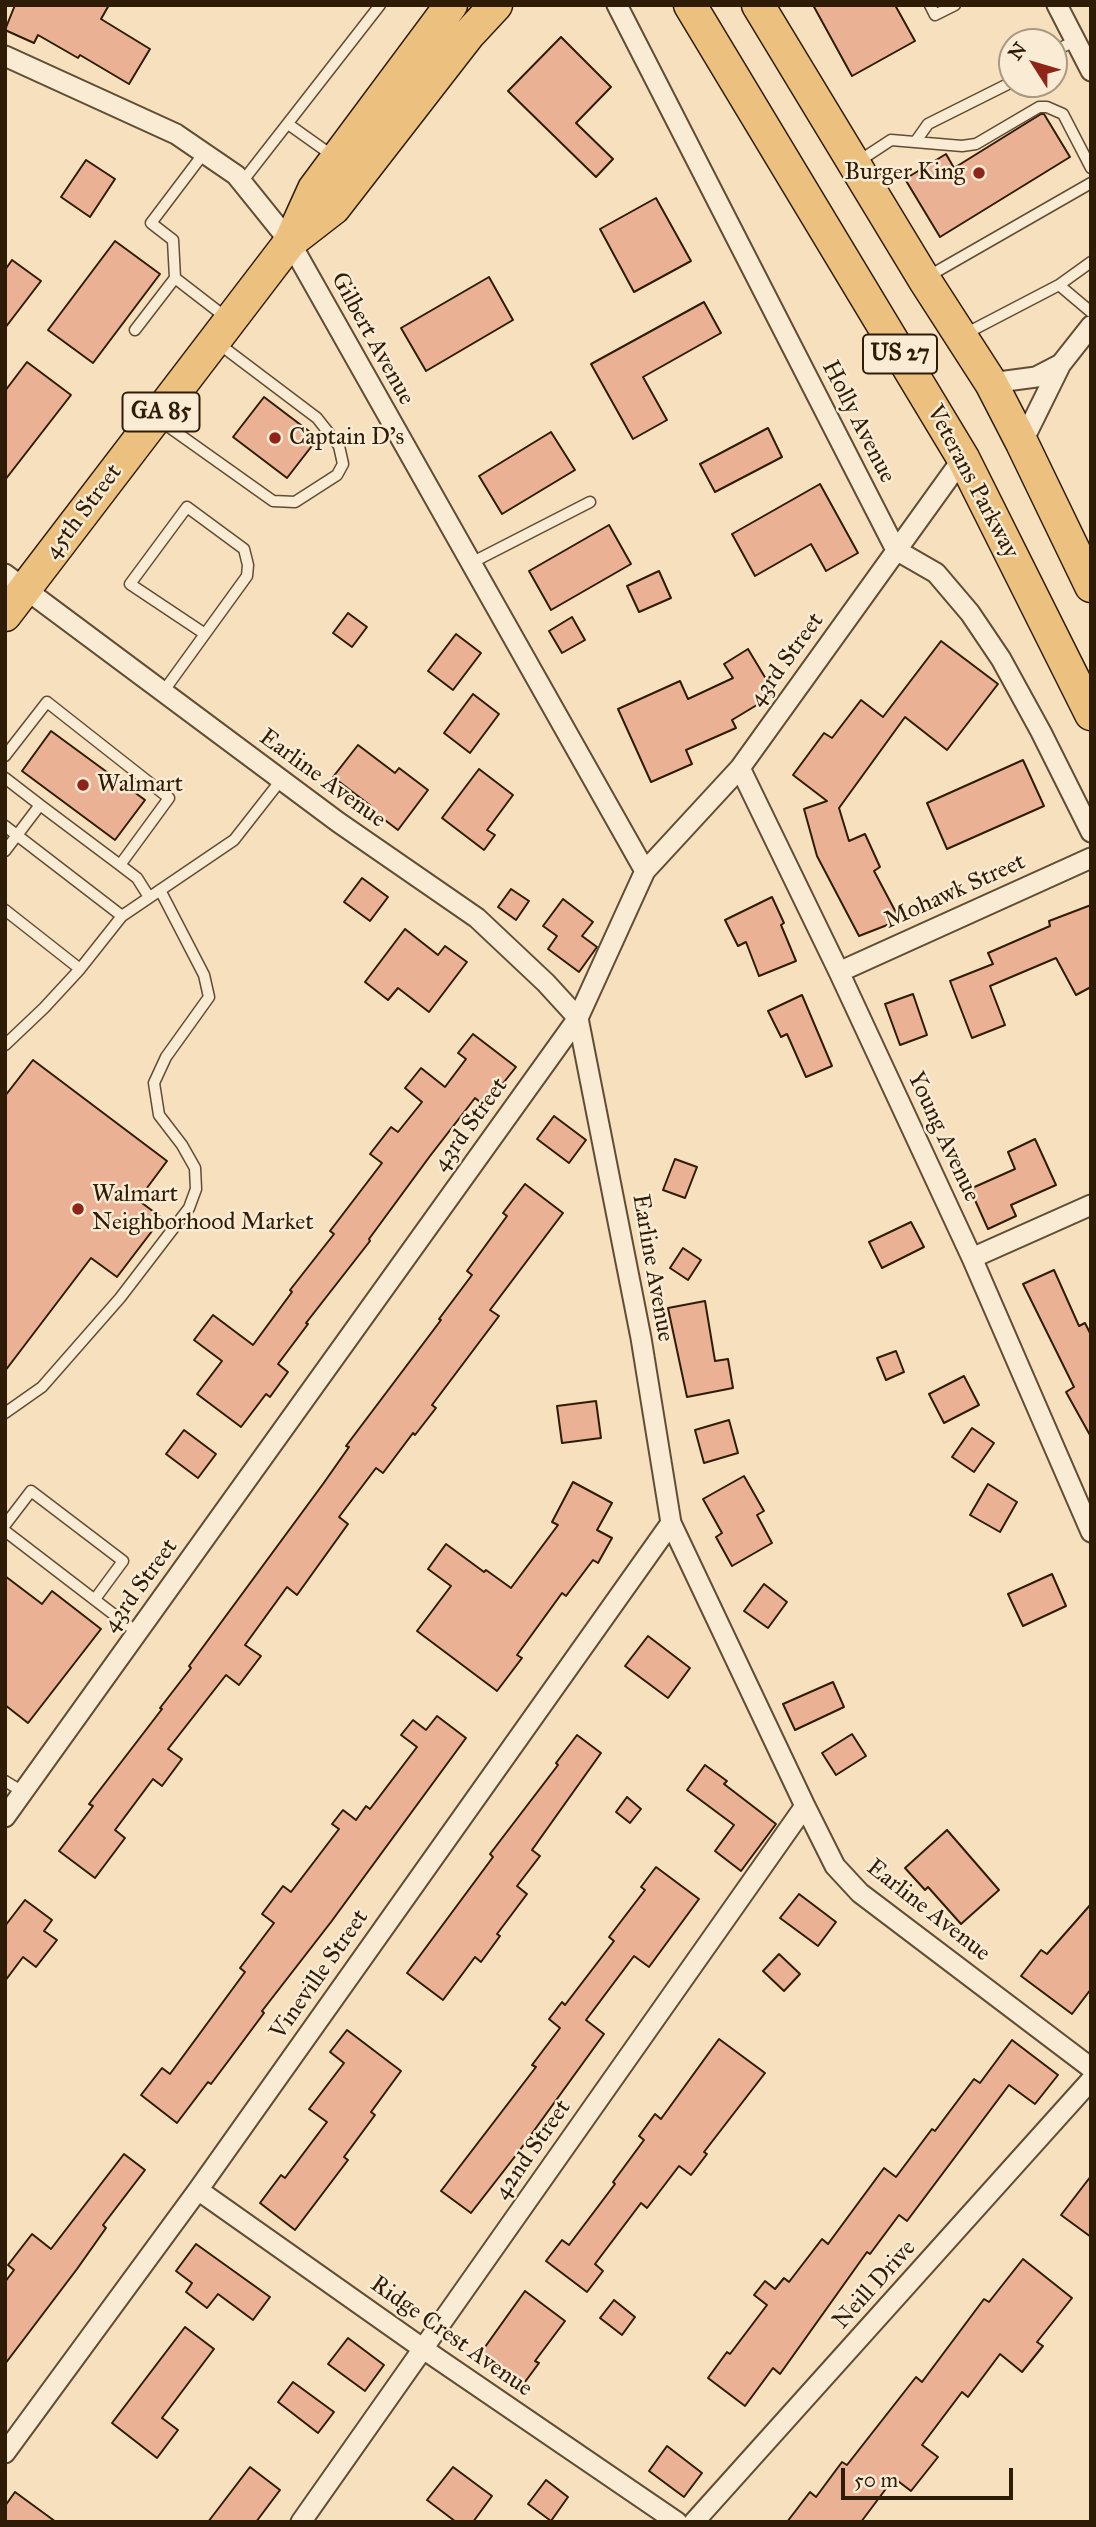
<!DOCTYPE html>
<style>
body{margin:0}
#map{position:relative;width:1096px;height:2527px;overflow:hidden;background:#f7e0bd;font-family:"IM FELL Great Primer",serif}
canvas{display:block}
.frame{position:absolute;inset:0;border:7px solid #2f1c06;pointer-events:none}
.north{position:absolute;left:998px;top:28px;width:70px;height:70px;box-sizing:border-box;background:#faebd4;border:2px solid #a99882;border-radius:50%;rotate:307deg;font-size:19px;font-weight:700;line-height:28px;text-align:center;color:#2f1c06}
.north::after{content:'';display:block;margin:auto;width:24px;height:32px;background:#8f2418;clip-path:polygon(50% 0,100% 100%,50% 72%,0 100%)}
.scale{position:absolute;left:841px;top:2468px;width:172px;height:32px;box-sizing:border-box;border:4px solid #2f1c06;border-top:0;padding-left:9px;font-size:21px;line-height:24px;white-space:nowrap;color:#2f1c06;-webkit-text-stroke:5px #faebd4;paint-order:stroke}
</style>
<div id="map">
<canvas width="1096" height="2527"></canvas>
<div class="frame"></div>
<div class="north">N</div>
<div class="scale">50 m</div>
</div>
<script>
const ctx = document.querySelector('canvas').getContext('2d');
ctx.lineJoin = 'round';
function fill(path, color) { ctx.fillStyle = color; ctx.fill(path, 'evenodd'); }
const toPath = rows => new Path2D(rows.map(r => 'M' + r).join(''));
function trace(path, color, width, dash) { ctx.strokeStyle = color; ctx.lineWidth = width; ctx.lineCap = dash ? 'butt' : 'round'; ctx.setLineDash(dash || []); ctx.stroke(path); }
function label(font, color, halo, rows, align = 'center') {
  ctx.font = font + ' "IM FELL Great Primer",serif'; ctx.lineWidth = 5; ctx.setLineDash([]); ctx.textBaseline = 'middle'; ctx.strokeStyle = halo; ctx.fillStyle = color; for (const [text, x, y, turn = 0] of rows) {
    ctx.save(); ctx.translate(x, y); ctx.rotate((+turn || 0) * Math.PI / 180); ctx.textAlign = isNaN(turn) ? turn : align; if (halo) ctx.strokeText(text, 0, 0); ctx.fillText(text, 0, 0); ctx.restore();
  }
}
const building = toPath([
 [15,5,109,5,101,19,150,49,129,84,80,55,78,58,38,35,34,43,5,30,15,5],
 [813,5,895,5,915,41,852,76,813,5],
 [561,37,611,87,576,123,613,159,596,177,508,91,561,37],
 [1041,114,1044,114,1070,157,940,237,905,179,946,154,954,168,1041,114],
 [86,160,115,179,90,217,61,197,86,160],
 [656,198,691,261,634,292,600,229,656,198],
 [115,241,160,274,93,363,48,330,115,241],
 [12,260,41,281,5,328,5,270,12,260],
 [489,277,513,320,426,371,401,328,489,277],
 [704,302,721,333,643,377,667,420,633,439,591,364,704,302],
 [27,362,71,395,5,480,5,391,27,362],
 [264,397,318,438,287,478,233,437,264,397],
 [768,428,782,457,715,492,700,464,768,428],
 [551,432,575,470,502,514,479,476,551,432],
 [820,484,858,553,826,571,811,544,755,576,732,534,820,484],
 [609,525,631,564,551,610,529,571,609,525],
 [659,571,671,598,639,612,627,586,659,571],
 [348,613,367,627,352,647,333,633,348,613],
 [572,617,585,640,562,653,549,631,572,617],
 [456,634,481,653,453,690,428,671,456,634],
 [941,641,998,684,947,750,905,717,839,808,849,841,865,834,880,867,874,871,900,920,859,936,817,856,804,809,827,801,793,775,824,733,832,738,861,700,883,717,941,641],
 [748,649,775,694,732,720,736,728,686,750,692,764,651,782,618,709,680,681,688,699,733,678,724,664,748,649],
 [473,694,499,714,470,753,444,733,473,694],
 [51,731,145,800,115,840,22,771,51,731],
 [358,745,395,773,399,768,428,790,398,830,369,808,371,806,333,777,358,745],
 [1023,760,1044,806,947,849,927,803,1023,760],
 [479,769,513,795,487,830,495,835,484,850,442,818,479,769],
 [362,878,388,897,370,921,344,902,362,878],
 [511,889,529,901,516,920,498,907,511,889],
 [772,897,784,923,781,925,796,961,759,976,746,942,738,946,725,920,772,897],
 [563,899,593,922,582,936,597,947,579,972,548,949,557,936,543,926,563,899],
 [1091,905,1091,987,1076,995,1056,958,990,986,1005,1025,972,1038,950,981,993,964,988,953,1050,926,1049,921,1091,905],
 [405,929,438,955,445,946,467,962,429,1012,398,988,388,1000,365,982,405,929],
 [913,994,927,1035,900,1045,885,1004,913,994],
 [802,995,832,1066,806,1077,787,1034,781,1037,768,1011,802,995],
 [473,1034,516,1067,485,1106,475,1098,430,1156,369,1239,370,1241,306,1323,308,1324,278,1364,288,1372,270,1397,266,1394,241,1427,197,1394,222,1361,194,1340,213,1315,253,1345,292,1292,290,1290,334,1234,330,1231,382,1163,370,1154,391,1127,398,1132,422,1102,405,1088,421,1068,445,1087,466,1059,458,1053,473,1034],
 [33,1060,167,1161,138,1200,162,1218,117,1277,91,1258,5,1371,5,1096,33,1060],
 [554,1116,586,1140,569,1163,537,1139,554,1116],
 [1035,1139,1056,1185,1011,1205,1016,1216,988,1229,970,1189,1015,1169,1008,1152,1035,1139],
 [675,1159,697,1167,685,1198,663,1190,675,1159],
 [525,1184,563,1213,490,1310,499,1316,432,1405,436,1408,415,1435,413,1433,383,1473,376,1468,339,1517,348,1524,297,1595,287,1587,245,1645,261,1656,239,1685,226,1675,168,1749,182,1759,162,1786,153,1779,115,1830,125,1838,95,1878,59,1851,93,1806,89,1804,162,1709,160,1708,191,1668,189,1666,323,1484,349,1447,346,1446,441,1320,439,1319,472,1275,467,1271,507,1216,503,1213,525,1184],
 [911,1222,924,1247,882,1268,869,1242,911,1222],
 [683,1248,701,1260,688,1280,670,1268,683,1248],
 [1054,1270,1079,1326,1085,1323,1091,1335,1091,1437,1066,1392,1074,1387,1023,1284,1054,1270],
 [705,1301,715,1361,728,1359,733,1388,687,1397,668,1308,705,1301],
 [896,1351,904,1372,886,1380,877,1358,896,1351],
 [964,1376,979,1405,944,1423,929,1394,964,1376],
 [596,1401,601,1438,562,1443,557,1406,596,1401],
 [729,1420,738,1453,704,1463,695,1430,729,1420],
 [972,1428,994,1443,974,1472,952,1457,972,1428],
 [184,1430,216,1454,198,1478,166,1454,184,1430],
 [744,1476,764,1511,757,1515,772,1543,732,1566,716,1537,722,1533,703,1499,744,1476],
 [573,1482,612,1503,597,1530,612,1538,598,1563,593,1560,566,1596,562,1593,517,1655,522,1658,497,1691,417,1631,451,1586,428,1569,446,1544,484,1572,486,1570,511,1588,558,1525,552,1522,573,1482],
 [988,1484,1017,1502,1000,1532,970,1515,988,1484],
 [1052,1574,1066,1606,1023,1626,1008,1594,1052,1574],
 [5,1576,42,1604,52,1591,101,1629,28,1723,5,1705,5,1576],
 [764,1584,787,1602,768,1628,744,1611,764,1584],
 [648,1636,690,1668,668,1698,625,1666,648,1636],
 [833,1682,844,1707,795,1730,783,1704,833,1682],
 [437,1716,466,1738,331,1922,262,2011,264,2013,232,2056,211,2084,208,2082,177,2123,141,2095,162,2068,170,2074,245,1972,240,1968,274,1923,262,1914,283,1886,291,1892,339,1829,332,1824,343,1810,356,1820,366,1806,370,1809,417,1747,401,1735,413,1720,426,1730,437,1716],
 [852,1734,866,1756,836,1775,822,1753,852,1734],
 [577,1735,601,1753,532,1850,540,1856,517,1886,527,1894,497,1934,500,1936,481,1962,475,1957,443,2000,407,1973,493,1857,490,1854,558,1765,556,1763,577,1735],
 [705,1765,727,1781,724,1784,776,1824,741,1871,715,1851,734,1825,687,1790,705,1765],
 [627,1797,641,1809,630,1823,616,1812,627,1797],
 [947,1830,999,1890,961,1924,928,1887,925,1890,905,1868,947,1830],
 [656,1867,699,1899,649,1967,634,1956,586,2020,604,2034,520,2150,471,2213,441,2191,536,2067,532,2065,560,2028,549,2019,562,2002,565,2005,614,1941,609,1937,645,1890,641,1887,656,1867],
 [799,1894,836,1922,818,1946,780,1918,799,1894],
 [25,1900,52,1920,44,1931,57,1940,36,1967,23,1957,5,1981,5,1926,25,1900],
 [1091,1904,1091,1989,1072,2014,1021,1976,1041,1950,1047,1954,1091,1904],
 [779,1954,800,1974,784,1991,763,1971,779,1954],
 [347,2030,401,2071,371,2112,375,2115,344,2157,348,2160,295,2230,260,2203,281,2175,285,2178,327,2122,309,2109,344,2063,330,2052,347,2030],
 [719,2039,765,2073,704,2152,707,2154,691,2175,679,2166,647,2208,641,2203,595,2264,603,2271,587,2292,546,2261,562,2240,569,2245,615,2184,613,2182,644,2140,639,2136,655,2114,661,2119,719,2039],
 [1012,2040,1058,2075,1035,2104,1009,2085,907,2221,899,2215,870,2254,867,2252,780,2374,773,2368,745,2406,708,2378,727,2352,730,2354,767,2305,754,2295,765,2281,775,2289,784,2278,789,2282,822,2239,828,2244,884,2168,896,2177,932,2129,935,2131,974,2079,980,2083,1012,2040],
 [124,2154,145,2170,103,2225,106,2228,77,2269,5,2364,5,2282,14,2270,8,2265,32,2234,51,2249,124,2154],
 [1091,2176,1091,2237,1061,2215,1091,2176],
 [196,2244,270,2297,253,2320,218,2294,207,2308,186,2292,192,2283,176,2271,196,2244],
 [1023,2259,1072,2298,1037,2342,1043,2346,1022,2372,1000,2354,968,2397,962,2392,922,2445,938,2457,911,2491,894,2478,861,2522,787,2522,810,2492,816,2497,842,2462,847,2465,916,2377,922,2382,984,2299,989,2302,1023,2259],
 [525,2291,565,2321,535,2361,539,2363,522,2386,480,2354,525,2291],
 [614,2300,635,2317,622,2335,600,2318,614,2300],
 [185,2327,214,2349,162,2418,178,2430,157,2458,112,2423,185,2327],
 [348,2338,384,2365,365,2391,328,2364,348,2338],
 [293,2382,334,2412,318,2433,278,2402,293,2382],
 [667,2446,702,2473,684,2497,649,2471,667,2446],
 [250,2467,280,2490,256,2522,208,2522,250,2467],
 [453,2467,492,2496,473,2522,456,2522,427,2500,453,2467],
 [546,2480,568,2497,551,2521,528,2504,546,2480],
 [15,2492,56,2522,5,2522,5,2506,15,2492]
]);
fill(building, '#ebb194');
trace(building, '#2f1c06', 2);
const lane = toPath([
 [930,5,935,15,955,5],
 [1054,51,1075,41],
 [288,124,333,156],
 [916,141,928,124,1012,82],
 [204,153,151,223,173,240,175,278,228,319],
 [856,163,891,140,962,146,976,144,1039,107,1047,107,1063,114,1091,168],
 [242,182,380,5],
 [927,277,1091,183],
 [1059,285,1091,262],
 [135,330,175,278],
 [963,335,1059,285,1091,312],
 [159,420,273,501,295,502,337,475,343,464,339,446,317,418,219,344],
 [471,563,590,502],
 [163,692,247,576,248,565,244,549,187,507,130,584,205,634],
 [5,756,47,702,169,798,120,865,137,878,149,897],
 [5,778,40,805,5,851],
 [40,805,120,865],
 [5,826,122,916],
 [5,910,80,969],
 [5,1045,44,1008,80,969,122,916,234,840,281,780],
 [5,1413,42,1387,120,1298,189,1208,196,1189,195,1168,182,1145,159,1115,154,1083,166,1057,209,997,204,975,160,890],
 [5,1525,31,1491,123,1561,95,1599],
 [5,1531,138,1633],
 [5,1781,23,1792]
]);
const street = toPath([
 [617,5,896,550,936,573,970,613,1001,659,1041,732,1091,832],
 [1057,5,1091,71],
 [5,56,176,134,236,175,290,242,645,871],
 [991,383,1036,377,1061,364],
 [1022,443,1061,364,1091,326],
 [5,574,338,822,477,918,546,983,578,1018,641,1338,671,1523,805,1806,835,1866,860,1893,1091,2068],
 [740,768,839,972,972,1258,1091,1532],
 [839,972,1091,858],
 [972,1258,1091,1205],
 [5,1817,578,1018,645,871,740,768,963,458],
 [198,2190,422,2348,677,2522],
 [5,2453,198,2190,671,1523],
 [301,2522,805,1806],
 [694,2522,1091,2080]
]);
const primary = toPath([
 [690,5,963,458,1091,714],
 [758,5,924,279,991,383,1022,443,1091,586],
 [294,239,334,208,469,34,496,5],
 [5,615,290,242,314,189,451,5]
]);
trace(lane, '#614d34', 13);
trace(street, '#614d34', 23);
trace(primary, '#2f1c06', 35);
trace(lane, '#faebd4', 10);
trace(street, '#faebd4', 19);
trace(primary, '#ecc07e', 32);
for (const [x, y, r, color] of [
 [979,173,7,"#8f2418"],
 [275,438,7,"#8f2418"],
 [83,785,7,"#8f2418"],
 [78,1209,7,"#8f2418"]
]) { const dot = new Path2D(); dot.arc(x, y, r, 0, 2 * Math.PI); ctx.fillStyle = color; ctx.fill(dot); trace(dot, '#faebd4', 2.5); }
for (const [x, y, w] of [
 [900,354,74],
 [161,412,77]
]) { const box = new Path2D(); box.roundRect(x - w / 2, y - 19.5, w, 39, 5); ctx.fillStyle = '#faebd4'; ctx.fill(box); trace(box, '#2f1c06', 2); }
label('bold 23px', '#2f1c06', null, [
 ["US 27",900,354],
 ["GA 85",161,412]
]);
label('24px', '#2f1c06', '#faebd4', [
 ["Burger King",965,173,"right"],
 ["Captain D's",289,438],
 ["Walmart",97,785],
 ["Walmart",92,1195],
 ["Neighborhood Market",92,1223]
], 'left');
label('24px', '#2f1c06', '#faebd4', [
 ["Gilbert Avenue",372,339,61],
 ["Holly Avenue",858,422,63],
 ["Veterans Parkway",972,482,62],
 ["45th Street",84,512,-53],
 ["43rd Street",787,660,-54],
 ["Earline Avenue",322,779,36],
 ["Mohawk Street",955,892,-24],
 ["43rd Street",471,1125,-54],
 ["Young Avenue",943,1137,65],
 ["Earline Avenue",652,1268,80],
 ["43rd Street",141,1586,-54],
 ["Earline Avenue",928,1911,38],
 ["Vineville Street",320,1975,-55],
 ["42nd Street",533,2150,-55],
 ["Neill Drive",875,2285,-48],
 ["Ridge Crest Avenue",451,2337,35]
]);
</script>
